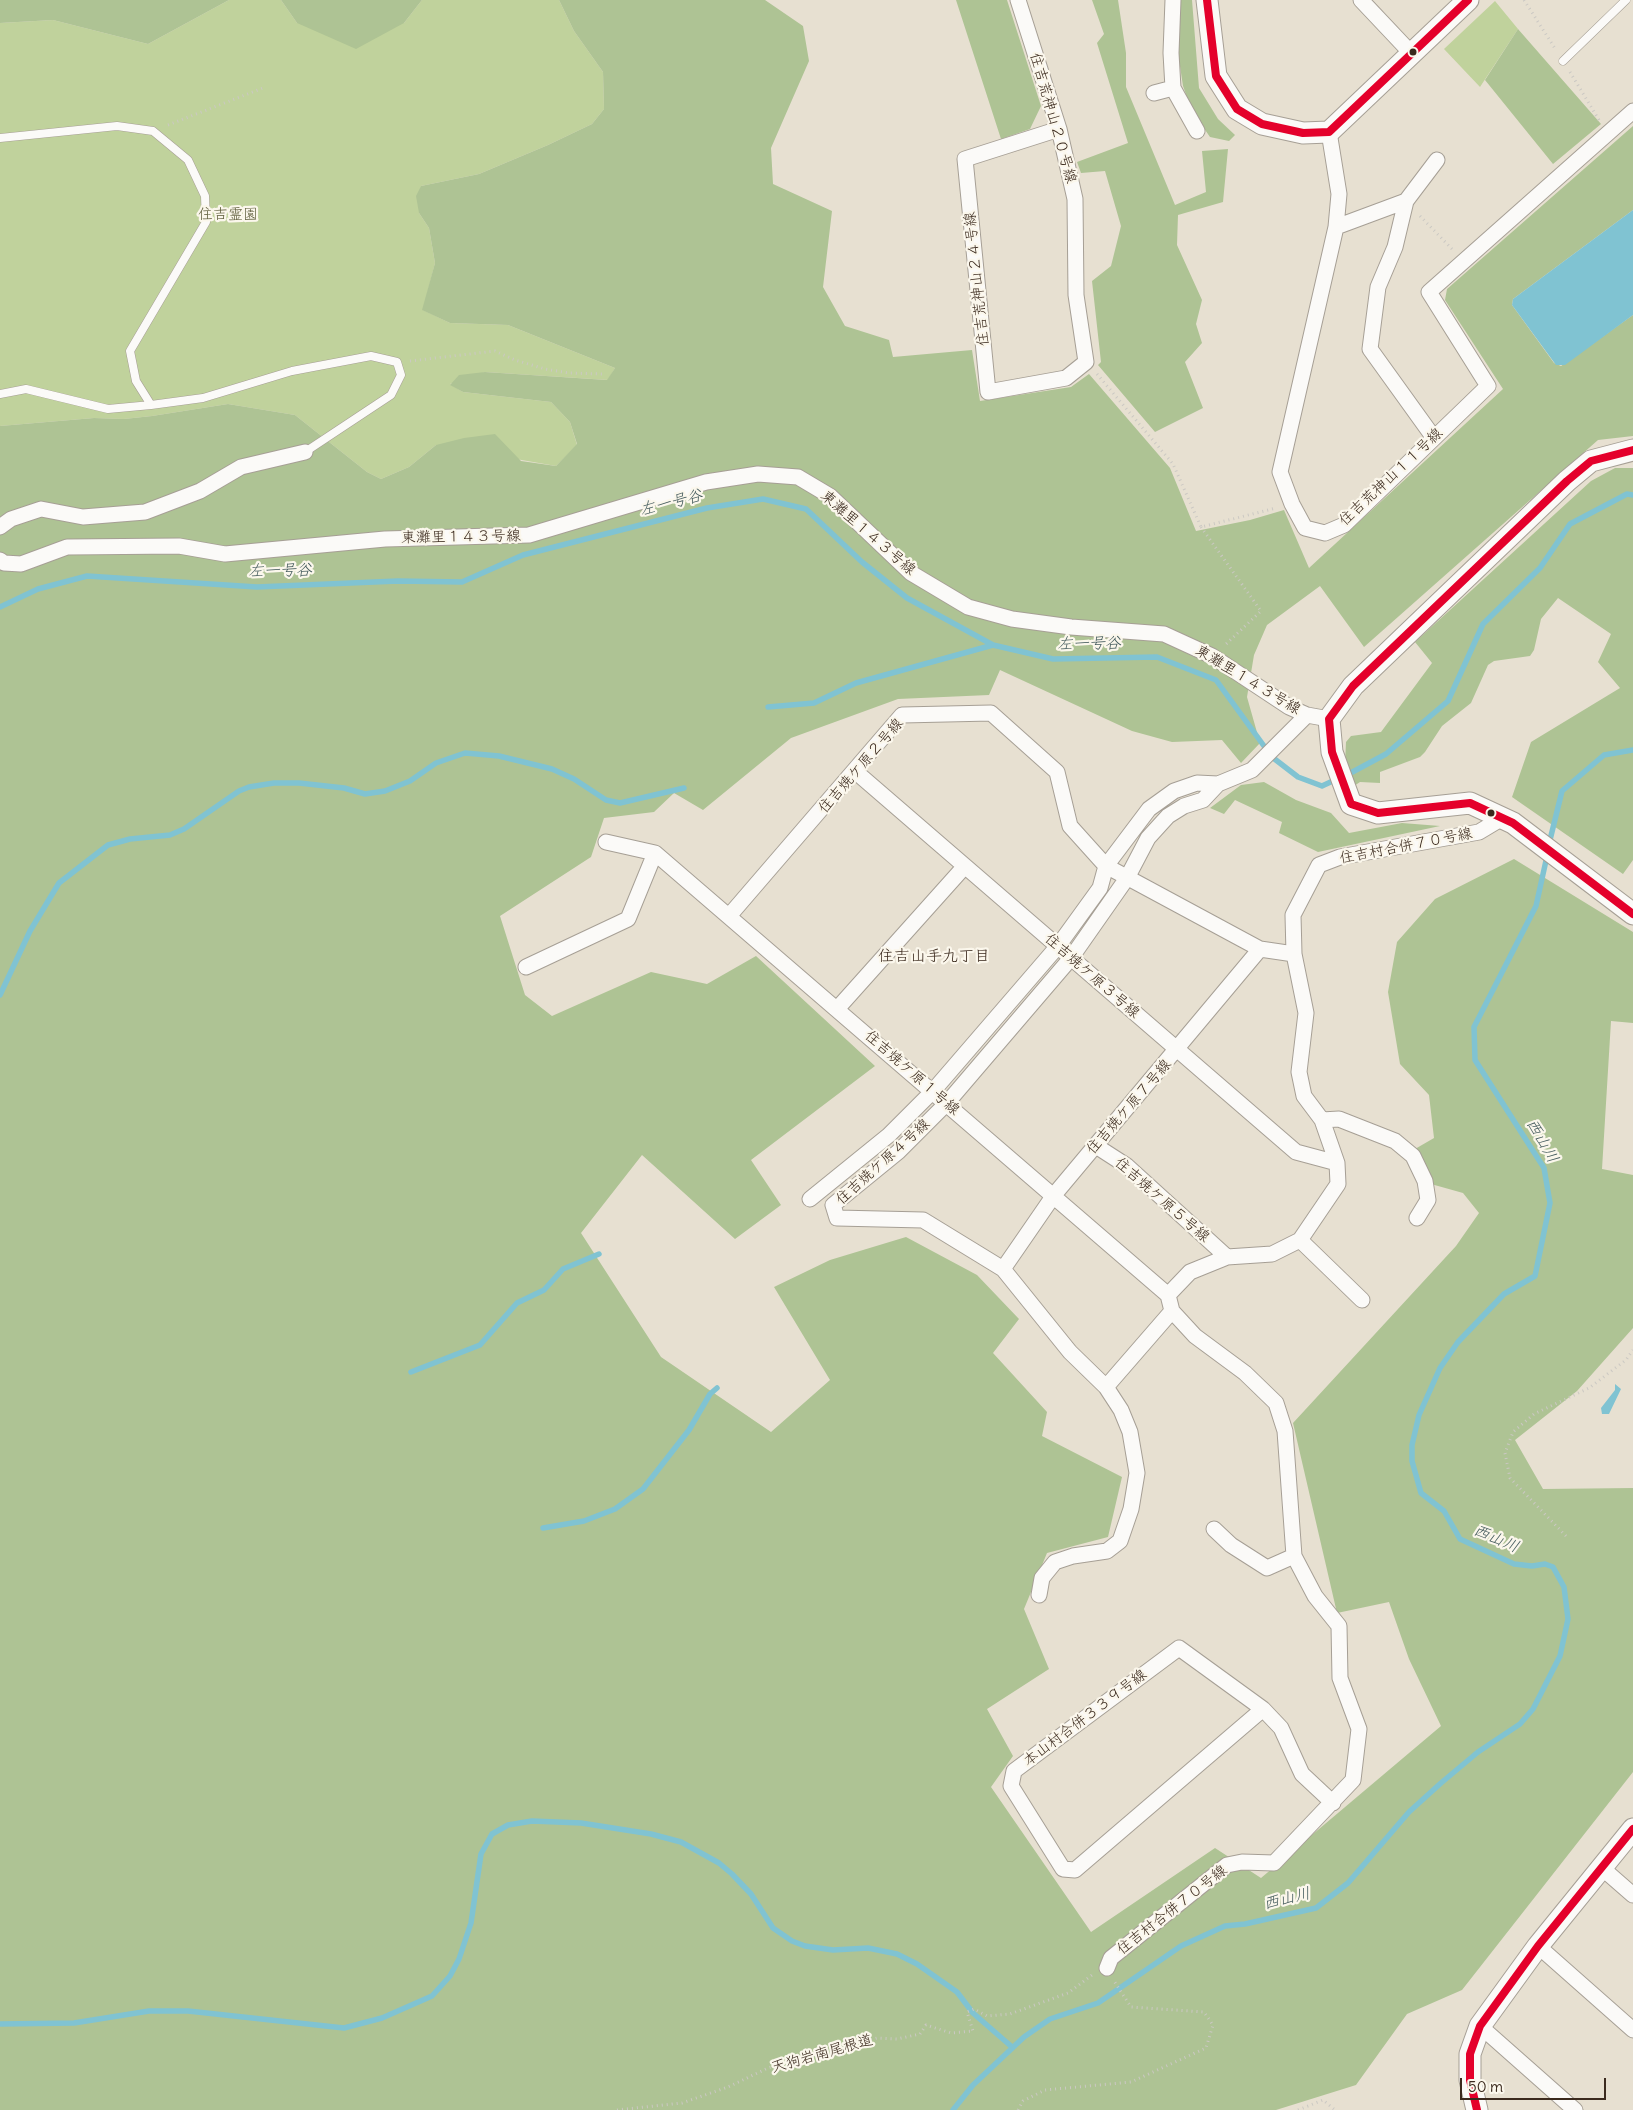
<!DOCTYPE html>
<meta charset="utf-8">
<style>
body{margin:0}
#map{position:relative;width:1633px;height:2110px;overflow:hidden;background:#e7e0d1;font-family:Delius,sans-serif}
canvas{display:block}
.scale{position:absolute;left:1460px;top:2078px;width:146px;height:22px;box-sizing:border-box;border:2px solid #3b2a1e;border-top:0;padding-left:6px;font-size:15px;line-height:18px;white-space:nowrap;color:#3b2a1e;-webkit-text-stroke:4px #fbf7ec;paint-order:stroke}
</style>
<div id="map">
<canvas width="1633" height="2110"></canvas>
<div class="scale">50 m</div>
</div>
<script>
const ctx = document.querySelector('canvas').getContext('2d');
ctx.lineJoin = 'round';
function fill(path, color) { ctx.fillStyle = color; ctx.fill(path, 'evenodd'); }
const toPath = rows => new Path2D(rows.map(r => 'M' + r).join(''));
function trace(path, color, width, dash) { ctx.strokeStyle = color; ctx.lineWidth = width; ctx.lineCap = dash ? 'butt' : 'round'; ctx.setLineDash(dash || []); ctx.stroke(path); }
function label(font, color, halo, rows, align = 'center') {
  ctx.font = font + ' Delius,"Klee One",sans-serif'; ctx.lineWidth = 4.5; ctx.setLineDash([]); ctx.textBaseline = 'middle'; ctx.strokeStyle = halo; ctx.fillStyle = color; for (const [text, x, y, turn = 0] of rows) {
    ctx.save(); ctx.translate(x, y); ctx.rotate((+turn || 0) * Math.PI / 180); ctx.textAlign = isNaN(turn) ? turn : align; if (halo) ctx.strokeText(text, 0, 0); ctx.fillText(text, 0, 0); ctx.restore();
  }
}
fill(toPath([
 [229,0,281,0,297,23,404,23,422,0,559,0,574,31,603,72,604,109,592,124,548,145,479,174,421,186,419,213,429,228,435,263,423,310,450,323,508,325,615,368,608,380,485,372,450,384,463,392,551,402,570,422,577,445,556,466,436,445,409,467,381,479,367,472,295,415,228,404,152,416,124,419,94,418,0,426,0,23,53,20,148,44],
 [1495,1,1518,29,1480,87,1444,49]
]), '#c0d29c');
fill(toPath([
 [0,0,229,0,148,44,53,20,0,23],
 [281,0,422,0,404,23,356,49,297,23],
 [559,0,765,0,803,26,809,61,771,148,773,184,832,211,823,287,845,326,889,340,893,357,972,350,980,401,1071,387,1089,374,1170,468,1196,531,1250,520,1284,510,1309,568,1503,389,1445,300,1447,289,1633,126,1633,210,1513,299,1512,305,1554,363,1561,366,1633,315,1633,436,1598,440,1364,647,1320,586,1267,625,1254,655,1247,697,1260,743,1241,763,1222,740,1172,742,1132,731,1000,670,989,695,898,699,791,738,703,810,674,793,654,812,604,818,591,857,500,916,525,995,552,1016,651,972,707,984,756,956,875,1066,751,1160,781,1205,735,1239,642,1155,581,1233,661,1357,771,1432,830,1380,774,1287,830,1260,906,1237,977,1275,1019,1319,993,1353,1047,1412,1042,1436,1122,1477,1108,1537,1047,1553,1024,1609,1049,1669,987,1709,1013,1756,991,1787,1091,1932,1215,1848,1261,1878,1441,1726,1409,1659,1389,1602,1337,1613,1293,1423,1456,1246,1479,1213,1463,1193,1431,1184,1415,1149,1434,1138,1429,1095,1400,1064,1388,992,1397,942,1435,899,1514,859,1633,932,1633,1023,1611,1021,1602,1169,1633,1175,1633,1328,1577,1391,1515,1440,1543,1489,1633,1488,1633,1772,1462,1990,1407,2014,1356,2085,1276,2110,0,2110,0,426,94,418,124,419,152,416,228,404,295,415,367,472,381,479,409,467,436,445,464,438,495,434,521,461,556,466,577,444,570,422,551,402,463,392,450,385,459,375,485,372,607,380,615,368,508,325,450,323,422,310,435,263,429,228,419,213,416,196,421,186,479,174,548,145,592,124,604,109,603,72,574,31],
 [956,0,1007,0,1041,106,1030,129,1001,139],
 [1092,0,1118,0,1126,53,1126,87,1175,205,1206,192,1202,151,1228,149,1223,202,1178,215,1177,245,1202,300,1196,324,1202,343,1185,362,1203,408,1155,432,1098,365,1101,362,1092,281,1111,266,1121,226,1105,171,1081,173,1077,162,1128,143,1097,43,1104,34],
 [1180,0,1192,0,1199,88,1218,119,1235,135,1229,141,1210,137,1192,111,1183,86,1178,53],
 [1518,29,1601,124,1553,164,1485,80],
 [1615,468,1633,468,1633,860,1623,874,1512,797,1531,742,1620,688,1598,662,1611,634,1558,598,1541,619,1534,650,1530,656,1494,661,1488,665,1471,703,1442,726,1425,752,1420,757,1380,772,1380,783,1360,782,1354,786,1345,764,1346,742,1351,736,1381,732,1432,663,1415,642,1591,481],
 [1264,782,1296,800,1331,813,1349,833,1402,823,1440,826,1318,852,1279,833,1282,822,1235,800,1224,814,1210,808,1241,785]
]), '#aec394');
fill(toPath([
 [1633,210,1633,315,1565,365,1556,365,1512,305,1513,299],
 [1615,1384,1621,1389,1609,1414,1602,1414,1601,1408,1615,1390]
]), '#80c3d2');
trace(toPath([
 [0,607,38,589,87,576,257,587,398,581,462,582,523,555,707,508,763,499,806,509,862,562,907,598,993,645,1053,659,1157,657,1216,680,1272,757,1298,777,1322,786,1337,779],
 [768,707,814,703,856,683,993,645],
 [1345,776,1386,754,1448,701,1483,624,1540,568,1570,524,1627,494,1633,495],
 [1549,844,1562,791,1604,755,1633,750],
 [0,995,30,931,59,883,108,845,130,839,170,835,184,829,239,791,249,787,274,783,299,783,344,788,365,794,385,791,410,781,436,763,465,753,499,756,552,769,574,779,606,800,620,803,684,788],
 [411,1372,480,1345,517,1303,544,1290,563,1269,599,1254],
 [543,1528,584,1521,615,1509,643,1489,689,1430,710,1394,717,1388],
 [0,2024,74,2023,149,2011,188,2011,344,2028,382,2018,432,1996,450,1976,459,1959,471,1923,481,1854,492,1834,508,1825,532,1821,581,1823,651,1834,681,1842,719,1863,732,1874,751,1894,773,1928,792,1941,805,1946,833,1950,868,1948,897,1954,917,1964,957,1992,973,2013,1012,2047],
 [953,2110,973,2085,1024,2037,1050,2019,1098,2003,1181,1946,1225,1926,1245,1924,1316,1908,1348,1883,1409,1812,1441,1783,1478,1752,1520,1724,1533,1709,1560,1656,1568,1619,1564,1587,1553,1567,1545,1564,1532,1566,1514,1564,1460,1539,1444,1511,1421,1493,1412,1461,1412,1445,1419,1415,1440,1368,1458,1342,1504,1294,1535,1276,1550,1203,1544,1168,1475,1060,1474,1027,1536,906,1547,856]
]), '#80c3d2', 5.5);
const lane = toPath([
 [1563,61,1626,0],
 [0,138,117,126,153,131,188,160,205,196,206,222,130,351,136,381,151,405,203,398,292,371,371,356,397,362,401,375,391,395,305,452],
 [0,394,26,389,108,409,151,405]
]);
const street = toPath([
 [1018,0,1059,129,1075,199,1076,295,1086,362,1066,378,988,392,965,159,1059,129],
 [1173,0,1171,53,1173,88,1197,131],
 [1361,0,1411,53],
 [1154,93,1173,88],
 [1329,132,1339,194,1336,227,1280,472,1292,504,1305,528,1325,533,1344,525,1488,386,1429,292,1633,111],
 [1336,227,1406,201],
 [1434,438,1370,349,1378,287,1395,247,1406,201,1437,160],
 [0,527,11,519,41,509,83,517,145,512,200,491,241,467,305,452],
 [0,560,4,563,21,564,67,547,179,546,225,554,385,539,529,535,706,482,758,474,798,477,830,496,911,573,968,607,1012,619,1071,627,1164,634,1212,656,1289,707,1307,715,1329,719],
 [856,772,1296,1152,1337,1163],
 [606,842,655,853,1168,1295],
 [729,916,902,715,991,713,1057,772,1070,826,1106,866,1260,949,1294,954],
 [526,967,628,919,655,853],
 [837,1009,965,866],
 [1322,1120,1339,1119,1395,1141,1413,1156,1425,1181,1428,1200,1417,1218],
 [1096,1146,1127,1166,1227,1257],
 [810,1199,889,1135,933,1091,1058,946,1100,888,1106,866,1149,809,1174,791,1197,783,1218,784],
 [1300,1240,1362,1300],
 [1003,1269,1054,1195,1260,949],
 [1106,1387,1172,1311],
 [1214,1529,1231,1545,1267,1568,1294,1556],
 [1039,1595,1042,1578,1055,1562,1073,1556,1107,1551,1120,1541,1131,1509,1137,1473,1130,1432,1121,1410,1106,1387,1070,1352,1003,1269,923,1220,837,1218,833,1205,898,1152,947,1103,1071,958,1127,878,1148,838,1168,816,1184,806,1203,800,1218,784,1252,770,1307,715],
 [1179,1648,1263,1709,1075,1870,1063,1869,1011,1786,1014,1771,1179,1648],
 [1263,1709,1281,1728,1302,1774,1333,1803],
 [1602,1868,1633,1895],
 [1538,1946,1633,2030],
 [1107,1968,1111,1958,1227,1865,1242,1862,1274,1863,1353,1780,1359,1729,1340,1678,1339,1626,1315,1596,1294,1556,1285,1431,1276,1403,1245,1373,1195,1336,1172,1311,1168,1295,1190,1272,1227,1257,1272,1254,1300,1240,1338,1184,1337,1163,1322,1120,1304,1096,1299,1072,1306,1013,1294,954,1293,915,1319,865,1340,857,1479,832,1504,817],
 [1480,2026,1575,2110]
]);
const secondary = toPath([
 [1207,0,1216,76,1237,109,1262,124,1303,133,1329,132,1468,0],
 [1633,450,1591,461,1567,481,1353,686,1329,719,1332,752,1351,804,1378,813,1470,803,1513,823,1633,914],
 [1477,2110,1470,2080,1470,2054,1480,2026,1538,1946,1633,1829]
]);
trace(lane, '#a69f95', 9);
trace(street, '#a69f95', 17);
trace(secondary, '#a69f95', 23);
trace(toPath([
 [1524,0,1556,50],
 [1570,72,1599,120],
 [168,125,263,88],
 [1420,216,1452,249],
 [410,361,495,351,515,360,545,369,569,373,602,374],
 [1097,374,1173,464,1201,527,1276,508],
 [1201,527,1261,611,1224,646],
 [1566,1536,1510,1478,1505,1453,1513,1432,1534,1414,1589,1388,1626,1360,1633,1350],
 [617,2110,682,2103,728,2087,768,2068,877,2038,897,2039,920,2034,926,2025,951,2033,973,2031,967,2012,974,2009,987,2016,1010,2014,1068,1993,1092,1975],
 [1018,2110,1023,2101,1045,2090,1131,2082,1206,2048,1213,2025,1204,2012,1131,2007,1114,1981],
 [1298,2110,1323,2100,1335,2110]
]), '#cbc8c3', 3, [1, 4]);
trace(lane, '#fbfaf8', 8);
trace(street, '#fbfaf8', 15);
trace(secondary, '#fbfaf8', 21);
trace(toPath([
 [1207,0,1216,76,1237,109,1262,124,1303,133,1329,132,1468,0],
 [1633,450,1591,461,1567,481,1353,686,1329,719,1332,752,1351,804,1378,813,1470,803,1513,823,1633,914],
 [1477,2110,1470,2080,1470,2054,1480,2026,1538,1946,1633,1829]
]), '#e4002b', 8);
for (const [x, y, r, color] of [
 [1413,52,4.5,"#3b2a1e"],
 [1491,813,4.5,"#3b2a1e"]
]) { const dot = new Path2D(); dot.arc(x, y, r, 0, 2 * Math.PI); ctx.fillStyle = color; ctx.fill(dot); trace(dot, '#fbf7ec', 2); }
label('15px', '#3b2a1e', '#fbf7ec', [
 ["住吉荒神山２０号線",1053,118,74],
 ["住吉荒神山２４号線",977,279,-96],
 ["住吉荒神山１１号線",1391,477,-43],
 ["東灘里１４３号線",868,533,41],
 ["東灘里１４３号線",461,537,-1],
 ["東灘里１４３号線",1248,680,31],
 ["住吉焼ケ原２号線",861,766,-49],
 ["住吉村合併７０号線",1406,846,-11],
 ["住吉焼ケ原３号線",1092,976,41],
 ["住吉焼ケ原１号線",912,1073,41],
 ["住吉焼ケ原７号線",1129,1107,-49],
 ["住吉焼ケ原４号線",883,1162,-42],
 ["住吉焼ケ原５号線",1162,1200,41],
 ["本山村合併３３９号線",1085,1718,-37],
 ["住吉村合併７０号線",1172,1910,-38],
 ["天狗岩南尾根道",822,2054,-16]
]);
label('15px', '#5a5937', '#fbf7ec', [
 ["住吉霊園",228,215]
]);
label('italic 16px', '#445b5d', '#fbf7ec', [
 ["左一号谷",671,503,-14],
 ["左一号谷",280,571,-1],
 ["左一号谷",1089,644,-1],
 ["西山川",1542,1141,60],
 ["西山川",1496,1539,23],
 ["西山川",1287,1899,-14]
]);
label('16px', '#3b2a1e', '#fbf7ec', [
 ["住吉山手九丁目",934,956]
]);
</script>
